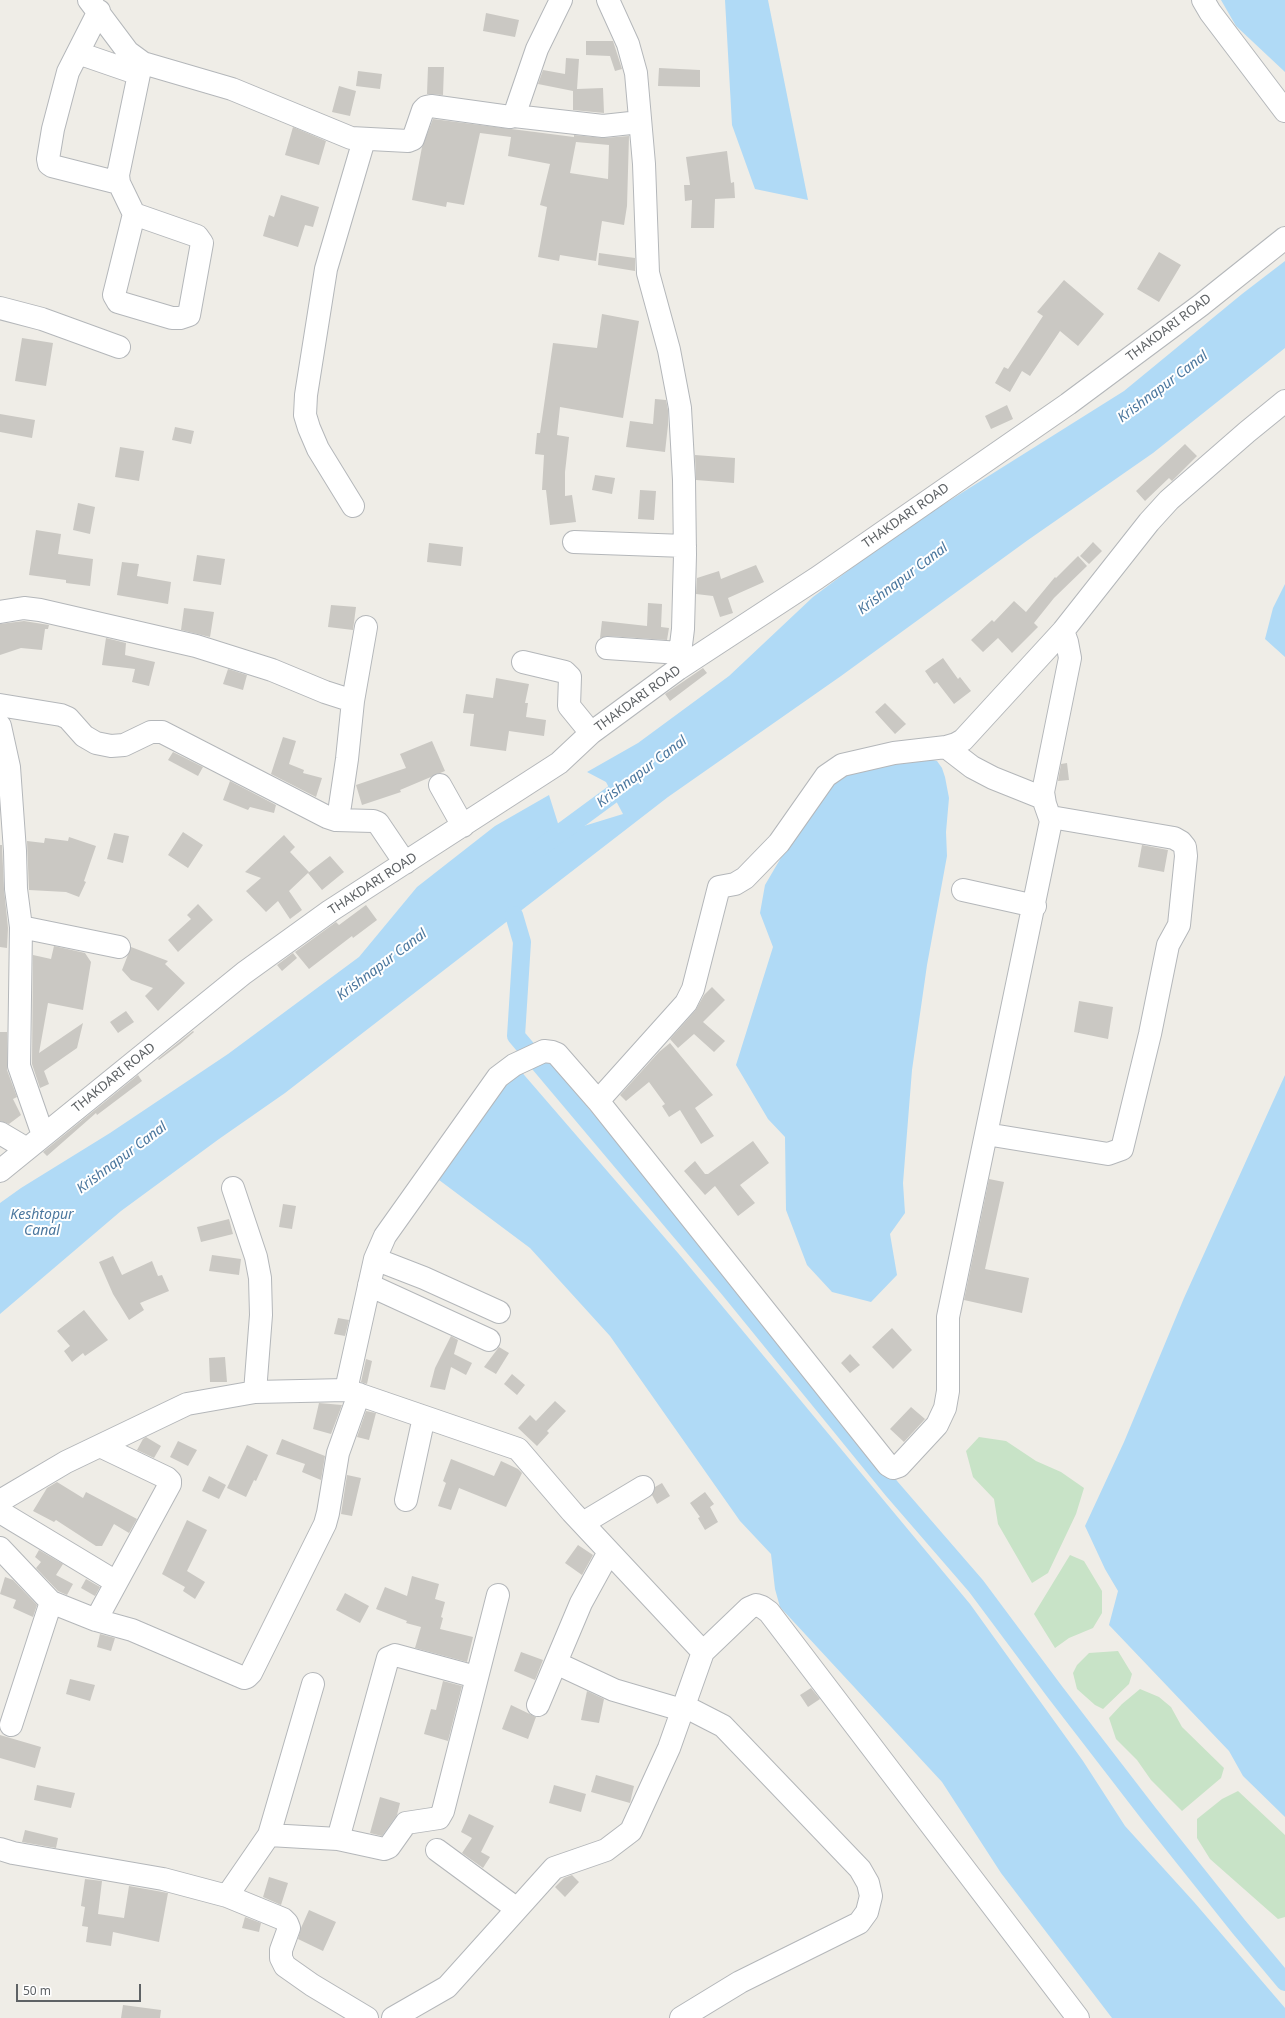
<!DOCTYPE html>
<style>
body{margin:0}
#map{position:relative;width:1285px;height:2018px;overflow:hidden;background:#efede7;font-family:"Noto Sans",sans-serif}
canvas{display:block}
.scale{position:absolute;left:16px;top:1984px;width:125px;height:18px;box-sizing:border-box;border:2px solid #5e6265;border-top:0;padding-left:5px;font-size:12px;line-height:14px;white-space:nowrap;color:#5e6265;-webkit-text-stroke:3px #fff;paint-order:stroke}
</style>
<div id="map">
<canvas width="1285" height="2018"></canvas>
<div class="scale">50 m</div>
</div>
<script>
const ctx = document.querySelector('canvas').getContext('2d');
ctx.lineJoin = 'round';
function fill(path, color) { ctx.fillStyle = color; ctx.fill(path, 'evenodd'); }
const toPath = rows => new Path2D(rows.map(r => 'M' + r).join(''));
function trace(path, color, width, dash) { ctx.strokeStyle = color; ctx.lineWidth = width; ctx.lineCap = dash ? 'butt' : 'round'; ctx.setLineDash(dash || []); ctx.stroke(path); }
function label(font, color, halo, rows, align = 'center') {
  ctx.font = font + ' "Noto Sans",sans-serif'; ctx.lineWidth = 4; ctx.setLineDash([]); ctx.textBaseline = 'middle'; ctx.strokeStyle = halo; ctx.fillStyle = color; for (const [text, x, y, turn = 0] of rows) {
    ctx.save(); ctx.translate(x, y); ctx.rotate((+turn || 0) * Math.PI / 180); ctx.textAlign = isNaN(turn) ? turn : align; if (halo) ctx.strokeText(text, 0, 0); ctx.fillText(text, 0, 0); ctx.restore();
  }
}
fill(toPath([
 [979,1437,1006,1441,1036,1461,1061,1472,1084,1488,1076,1514,1048,1573,1032,1583,998,1524,994,1499,973,1477,966,1451],
 [1070,1555,1084,1561,1102,1591,1102,1613,1093,1628,1069,1638,1055,1648,1034,1614],
 [1118,1651,1132,1674,1129,1684,1103,1709,1095,1705,1077,1689,1073,1673,1077,1665,1089,1653],
 [1140,1689,1159,1697,1171,1707,1182,1727,1224,1768,1221,1778,1182,1811,1151,1780,1137,1760,1116,1739,1109,1718,1122,1704],
 [1238,1791,1285,1835,1285,1917,1278,1919,1210,1859,1197,1838,1197,1819,1222,1799]
]), '#c8e3c7');
fill(toPath([
 [725,0,768,0,808,200,755,189,732,125],
 [1221,0,1285,0,1285,72,1236,26],
 [1285,261,1285,348,1153,453,1028,540,841,676,668,797,285,1093,219,1139,121,1211,0,1314,0,1203,21,1188,110,1133,228,1054,359,957,417,887,495,826,549,795,561,833,623,814,606,782,587,772,638,743,729,676,813,597,901,531,1124,391,1242,294],
 [1285,584,1285,657,1265,639,1273,608],
 [928,759,937,761,942,768,945,777,949,798,946,832,947,856,927,965,912,1070,903,1183,905,1213,890,1234,897,1275,871,1302,832,1292,807,1265,786,1210,785,1137,768,1119,736,1065,773,947,760,913,765,885,820,791,853,764],
 [519,1069,678,1253,970,1604,1083,1761,1125,1826,1194,1902,1285,2008,1285,2018,1112,2018,1001,1873,942,1782,780,1607,775,1589,771,1554,740,1521,610,1336,530,1248,435,1177,501,1080],
 [1285,1075,1285,1817,1243,1776,1229,1751,1109,1625,1118,1591,1105,1569,1085,1526,1124,1442,1184,1298]
]), '#b0daf6');
trace(toPath([
 [541,847,632,780],
 [514,915,522,942,516,1036,729,1289,892,1489,976,1586,1055,1692,1149,1814,1239,1927,1285,1982]
]), '#b0daf6', 18);
fill(toPath([
 [486,13,519,20,515,37,483,31],
 [586,41,613,41,622,69,615,71,610,56,586,55],
 [566,58,579,59,577,89,603,88,604,113,573,110,573,91,538,84,543,70,565,74],
 [428,67,444,67,443,95,427,94],
 [659,68,700,70,700,87,658,86],
 [358,71,382,74,380,89,356,86],
 [339,86,356,91,350,116,332,112],
 [433,119,574,137,574,135,604,138,629,136,627,206,624,225,602,221,596,261,560,255,559,261,538,257,547,207,540,205,550,164,508,156,511,137,480,133,464,205,447,202,446,207,412,200,422,147],
 [576,142,609,145,608,179,570,173],
 [293,127,326,141,319,165,285,155],
 [727,151,731,183,734,182,735,198,715,199,714,228,691,228,692,200,685,201,684,185,690,185,686,157],
 [281,195,319,207,313,227,305,225,298,247,263,236,269,215,274,217],
 [1159,252,1181,265,1159,302,1137,289],
 [599,253,635,258,635,271,598,265],
 [1064,280,1104,314,1078,346,1060,331,1030,376,1022,371,1010,392,995,383,1004,367,1008,369,1043,316,1037,312],
 [602,314,639,321,623,418,560,407,557,435,569,437,565,472,565,496,572,495,576,522,550,525,546,490,542,490,544,455,535,454,537,433,540,433,553,343,597,348],
 [22,338,53,343,46,386,15,381],
 [655,399,666,400,668,410,668,425,665,452,626,447,630,421,653,424],
 [1007,405,1013,419,991,429,985,416],
 [0,414,35,420,32,438,0,432],
 [175,427,194,431,191,444,172,440],
 [1185,444,1197,456,1172,481,1169,478,1145,501,1136,491],
 [120,447,144,451,139,481,115,477],
 [695,455,735,458,734,483,696,480],
 [595,475,615,478,612,494,592,490],
 [640,490,656,491,654,520,638,519],
 [78,503,95,507,90,534,73,530],
 [36,530,61,534,58,554,93,559,90,586,66,583,66,580,29,575],
 [1093,542,1102,551,1089,564,1080,556],
 [429,543,463,547,461,566,427,562],
 [197,555,225,559,221,585,193,581],
 [1078,556,1087,566,1054,598,1034,623,1038,627,1012,653,998,638,983,652,971,640,992,620,994,622,1014,601,1026,612,1055,577,1056,578],
 [122,562,139,564,137,576,171,582,168,604,117,595],
 [756,565,764,582,728,598,733,613,720,617,713,596,696,594,697,578,719,571,721,579],
 [648,603,662,604,661,627,669,628,667,640,608,636,600,638,602,621,647,626],
 [331,605,356,607,353,630,328,627],
 [184,608,214,612,210,637,181,630],
 [24,621,49,625,48,629,45,629,42,650,21,648,0,655,0,624],
 [106,638,126,643,125,655,155,662,149,686,132,682,135,669,102,665],
 [943,658,958,679,960,677,971,691,954,704,937,682,934,684,925,671],
 [703,668,707,673,670,701,665,694],
 [228,669,247,675,243,690,223,684],
 [496,678,529,684,525,703,528,703,526,717,546,720,544,736,509,731,506,751,470,746,474,714,463,713,466,694,493,698],
 [885,703,906,724,895,734,875,712],
 [283,737,296,741,289,764,304,770,303,773,322,778,316,797,271,774],
 [432,741,445,771,400,790,401,792,362,805,356,785,406,768,400,754],
 [173,752,203,767,198,776,168,760],
 [1067,763,1069,780,1058,781,1061,764],
 [230,781,276,805,274,813,250,807,248,810,223,800],
 [183,832,203,845,188,868,168,855],
 [114,833,129,836,123,863,107,859],
 [284,835,295,847,290,852,309,872,289,891,302,910,290,919,278,901,266,912,246,891,261,878,245,872],
 [69,837,96,846,84,881,86,882,79,897,66,892,29,890,27,841,44,843,45,838,68,841],
 [0,845,2,845,4,889,8,928,7,948,0,947],
 [1142,845,1168,850,1164,872,1138,867],
 [330,856,344,872,322,890,308,873],
 [198,904,213,920,178,952,168,940,191,919,187,915],
 [366,905,377,920,353,938,352,936,309,969,295,952,336,922,339,925],
 [54,946,85,953,91,962,83,1010,48,1003,39,1053,83,1023,77,1048,44,1071,49,1084,40,1088,32,1064,33,955,51,959],
 [131,947,168,961,165,964,185,983,158,1011,145,996,153,988,131,980,122,970],
 [293,953,297,958,282,971,277,965],
 [712,987,725,1000,703,1022,725,1041,714,1052,694,1034,678,1048,670,1039,695,1011,704,995],
 [1079,1001,1113,1007,1108,1039,1074,1032],
 [126,1011,134,1022,118,1033,110,1022],
 [193,1031,194,1032,180,1044,159,1060,158,1059],
 [0,1032,7,1032,7,1070,17,1097,13,1099,21,1115,9,1124,0,1121],
 [670,1043,713,1095,695,1108,714,1136,701,1144,680,1110,669,1117,662,1106,665,1104,649,1082,626,1101,620,1095,659,1052],
 [138,1075,142,1081,97,1115,96,1113,47,1156,43,1152],
 [753,1141,769,1163,740,1185,755,1203,738,1216,715,1186,705,1195,684,1171,695,1161,705,1174,708,1174],
 [989,1179,1004,1182,985,1269,1029,1278,1022,1313,964,1300],
 [283,1204,296,1206,292,1229,279,1227],
 [229,1219,233,1234,201,1242,197,1227],
 [212,1255,241,1259,239,1275,209,1271],
 [113,1256,122,1275,152,1261,158,1276,162,1275,169,1291,140,1303,144,1310,129,1320,113,1294,99,1262],
 [84,1310,108,1340,85,1356,83,1353,72,1362,64,1351,70,1346,57,1331],
 [338,1318,349,1320,345,1336,334,1334],
 [892,1328,912,1350,893,1369,872,1347],
 [451,1336,458,1340,454,1354,472,1363,466,1375,451,1367,445,1390,430,1387,435,1368],
 [499,1347,509,1353,496,1374,484,1367],
 [850,1354,860,1365,850,1373,841,1363],
 [225,1357,227,1382,210,1382,209,1358],
 [366,1359,372,1361,367,1384,361,1382],
 [512,1374,525,1385,517,1395,504,1384],
 [555,1401,566,1411,547,1431,549,1433,537,1446,518,1428,530,1415,536,1421],
 [319,1403,342,1405,331,1434,313,1429],
 [911,1407,925,1419,904,1442,890,1429],
 [366,1411,376,1413,369,1440,357,1437],
 [146,1437,161,1446,154,1458,137,1450,143,1439],
 [282,1439,325,1456,321,1480,302,1472,305,1464,276,1454],
 [178,1441,197,1450,188,1466,170,1457],
 [247,1445,268,1455,256,1481,254,1480,246,1497,227,1488],
 [451,1459,494,1476,501,1461,518,1469,522,1473,506,1507,459,1488,451,1510,438,1506,446,1483,443,1481],
 [347,1475,361,1478,352,1516,341,1514],
 [209,1476,226,1485,219,1499,202,1491],
 [57,1482,83,1498,86,1492,137,1519,129,1533,114,1524,102,1546,96,1546,56,1520,54,1522,33,1511,47,1488],
 [662,1483,670,1496,657,1504,652,1495,655,1487],
 [705,1492,714,1504,710,1507,718,1522,705,1530,698,1518,700,1517,690,1503],
 [187,1520,207,1530,187,1571,205,1582,195,1599,183,1591,185,1587,162,1574],
 [578,1545,593,1555,582,1575,565,1563],
 [39,1550,63,1564,56,1575,73,1584,67,1595,58,1591,36,1568,41,1562,35,1557],
 [412,1576,439,1584,435,1599,445,1602,441,1617,443,1618,440,1629,473,1637,467,1662,415,1648,421,1627,406,1623,407,1621,376,1609,385,1587,407,1596],
 [5,1577,13,1580,37,1605,33,1617,13,1608,16,1600,0,1594],
 [86,1579,100,1587,95,1596,81,1588],
 [345,1593,369,1606,360,1623,336,1610],
 [100,1634,115,1638,111,1651,97,1647],
 [521,1652,543,1660,535,1680,514,1671],
 [70,1679,95,1685,90,1701,66,1694],
 [443,1681,462,1686,448,1741,424,1734,431,1709,436,1710],
 [811,1688,820,1699,808,1707,800,1695],
 [587,1691,604,1699,599,1723,581,1720],
 [511,1705,536,1717,528,1739,502,1729],
 [0,1735,41,1747,35,1768,0,1758],
 [596,1775,634,1786,630,1803,591,1792],
 [37,1785,75,1793,71,1808,34,1800],
 [554,1785,586,1794,581,1812,549,1803],
 [380,1797,400,1803,397,1815,382,1836,370,1833],
 [469,1814,494,1826,481,1852,490,1857,483,1868,462,1853,472,1838,461,1832],
 [25,1830,58,1838,56,1848,22,1842],
 [572,1875,579,1882,565,1897,555,1887,564,1878],
 [269,1877,288,1883,281,1905,263,1897],
 [85,1879,102,1881,98,1914,124,1918,129,1886,168,1893,159,1942,113,1932,111,1946,86,1942,88,1927,82,1926,85,1907,81,1906],
 [309,1910,336,1922,323,1951,298,1939,301,1928],
 [245,1917,261,1923,259,1932,242,1928],
 [123,2005,161,2010,160,2018,121,2018]
]), '#cac8c3');
const minor = toPath([
 [89,0,128,52,143,63,232,89,351,138,408,141,413,139,423,110,426,107,431,106,510,117,514,116,537,49,561,0],
 [608,0,628,44,636,73,644,164,648,273,669,350,680,408,684,480,685,555,683,629,678,669],
 [1203,0,1210,12,1285,111],
 [99,11,68,72,53,129,48,159,49,164,52,166,119,183],
 [78,53,139,74,118,175,119,183,134,214,197,236,202,243,189,315,180,318,172,318,118,302,114,295,134,214],
 [514,116,603,126,640,122],
 [0,308,42,319,119,347],
 [353,506,318,449,309,428,305,415,306,395,326,269,364,140],
 [574,542,685,546],
 [0,612,24,608,40,610,196,646,272,670,325,692,353,701],
 [607,648,680,653],
 [523,662,565,672,570,677,569,706,591,733],
 [0,705,61,715,68,718,84,736,96,743,111,746,124,745,151,732,162,732,327,817,336,820,373,821,378,823,405,863],
 [0,726,9,767,15,851,16,889,21,927,19,1066,43,1135],
 [946,747,972,767,993,778,1043,798],
 [440,785,463,826],
 [340,806,347,759,353,701,366,627],
 [963,890,1035,906],
 [21,927,119,947],
 [598,1101,686,1003,693,989,719,887,735,884,745,878,779,843,826,776,842,765,894,753,946,747,956,744,963,740,1063,631,1149,522,1169,500,1247,432,1285,401],
 [0,1133,27,1149],
 [986,1134,1108,1154,1122,1149,1150,1034,1168,945,1179,925,1186,856,1185,847,1181,842,1174,838,1051,817],
 [0,1171,244,973,330,911,559,763,591,733,678,669,817,578,1068,404,1201,305,1285,238],
 [233,1188,256,1257,260,1278,261,1315,255,1392],
 [375,1259,424,1278,499,1312],
 [369,1285,489,1340],
 [346,1390,375,1259,385,1236,498,1077,514,1065,544,1051,552,1052,557,1054,598,1101,888,1465,893,1468,899,1466,937,1425,945,1408,948,1391,948,1317,1051,821,1045,804,1043,792,1070,658,1067,642,1063,631],
 [406,1500,424,1417],
 [0,1501,66,1462,187,1404,255,1392,346,1390,518,1449,572,1512,703,1652],
 [0,1512,116,1582],
 [583,1523,643,1487],
 [0,1548,51,1602,96,1620,132,1630,244,1678,247,1677,251,1673,325,1524,328,1513,338,1453,359,1394],
 [96,1620,170,1484,170,1481,167,1478,100,1446],
 [556,1663,614,1690,682,1710],
 [538,1705,581,1603,609,1552],
 [11,1725,51,1602],
 [269,1835,338,1839,384,1849,389,1847,406,1823,439,1818,443,1811,498,1595],
 [338,1839,388,1658,395,1655,476,1677],
 [0,1849,13,1853,163,1879,227,1896,283,1919,287,1923,289,1928,281,1950,281,1958,285,1966,312,1985,367,2018],
 [437,1850,517,1909],
 [227,1896,269,1835,313,1684],
 [393,2018,447,1987,554,1868,606,1850,631,1831,669,1748,703,1652,749,1608,756,1605,762,1607,769,1612,1078,2018],
 [681,2018,740,1982,859,1923,867,1912,871,1896,868,1883,860,1869,723,1726,684,1706]
]);
trace(minor, '#b4b7ba', 24);
trace(minor, '#fff', 22);
label('13px', '#5e6265', '#fff', [
 ["THAKDARI ROAD",1169,328,-37],
 ["THAKDARI ROAD",906,516,-35],
 ["THAKDARI ROAD",638,699,-36],
 ["THAKDARI ROAD",373,884,-33],
 ["THAKDARI ROAD",114,1078,-39]
]);
label('italic 14px', '#4b779e', '#fff', [
 ["Krishnapur Canal",1163,387,-37],
 ["Krishnapur Canal",903,579,-37],
 ["Krishnapur Canal",642,772,-37],
 ["Krishnapur Canal",382,965,-37],
 ["Krishnapur Canal",122,1158,-37],
 ["Keshtopur",42,1215],
 ["Canal",42,1231]
]);
</script>
